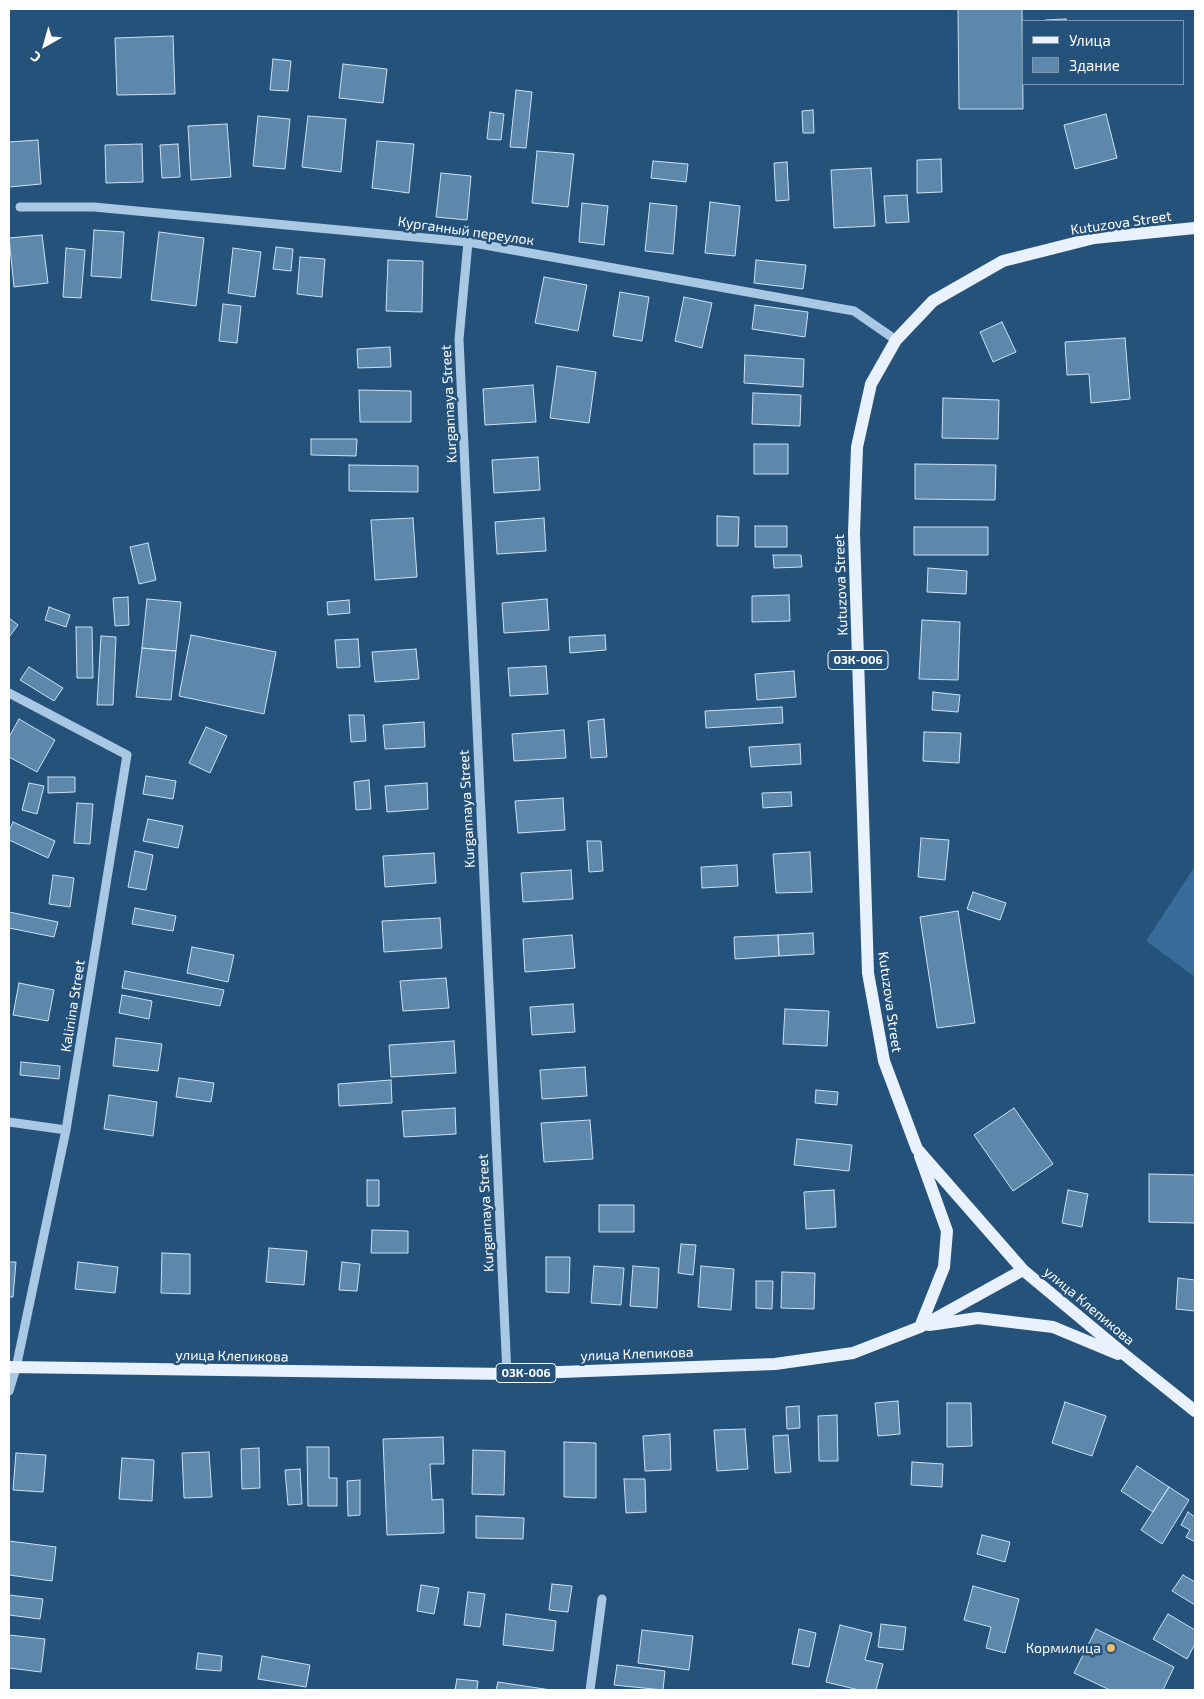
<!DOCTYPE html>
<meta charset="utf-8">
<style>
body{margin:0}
#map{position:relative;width:1204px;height:1699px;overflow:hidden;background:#25527a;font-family:"Exo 2",sans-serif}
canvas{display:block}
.frame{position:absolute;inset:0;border:10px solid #fff;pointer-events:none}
.legend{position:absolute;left:1022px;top:20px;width:162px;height:65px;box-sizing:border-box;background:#25527a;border:1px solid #7c97af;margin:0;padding:6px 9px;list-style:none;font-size:15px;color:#fff}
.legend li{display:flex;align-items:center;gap:10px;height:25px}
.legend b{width:25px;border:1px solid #7c97af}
.north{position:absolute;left:20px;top:20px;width:50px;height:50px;-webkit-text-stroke:4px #25527a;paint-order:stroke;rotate:218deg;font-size:14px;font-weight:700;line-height:20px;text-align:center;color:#fff}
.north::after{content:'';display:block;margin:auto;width:18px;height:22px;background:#fff;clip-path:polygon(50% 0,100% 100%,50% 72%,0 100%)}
</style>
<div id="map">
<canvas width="1204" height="1699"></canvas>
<div class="frame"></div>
<ul class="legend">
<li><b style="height:6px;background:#e9f2fc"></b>Улица</li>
<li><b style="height:14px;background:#5e87ac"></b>Здание</li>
</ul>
<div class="north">С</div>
</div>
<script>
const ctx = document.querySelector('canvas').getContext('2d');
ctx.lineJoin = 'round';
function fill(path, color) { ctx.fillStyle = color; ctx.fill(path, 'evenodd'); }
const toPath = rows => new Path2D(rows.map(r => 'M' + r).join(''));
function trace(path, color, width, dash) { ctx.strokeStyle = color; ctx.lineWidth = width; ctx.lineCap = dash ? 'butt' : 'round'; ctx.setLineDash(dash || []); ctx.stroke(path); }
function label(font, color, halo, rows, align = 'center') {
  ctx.font = font + ' "Exo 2",sans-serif'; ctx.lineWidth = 5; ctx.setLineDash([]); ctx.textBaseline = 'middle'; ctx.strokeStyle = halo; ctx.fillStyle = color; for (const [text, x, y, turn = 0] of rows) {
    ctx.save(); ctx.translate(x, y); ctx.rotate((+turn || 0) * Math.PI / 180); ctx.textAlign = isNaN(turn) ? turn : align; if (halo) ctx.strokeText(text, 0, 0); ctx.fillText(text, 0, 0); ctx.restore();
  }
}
fill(toPath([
 [1195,866,1195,977,1146,941]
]), '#396c98');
const building = toPath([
 [958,9,1022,9,1023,109,959,109,958,9],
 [1066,19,1066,21,1045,21,1045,20,1066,19],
 [173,36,175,94,117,95,115,38,173,36],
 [273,59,291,61,288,91,270,90,273,59],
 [343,64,387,69,383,103,339,98,343,64],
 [516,90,532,92,526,148,510,147,516,90],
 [813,110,814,133,803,133,802,111,813,110],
 [490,112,504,114,501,140,487,139,490,112],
 [1106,114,1117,158,1075,169,1064,125,1106,114],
 [258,116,290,119,285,169,253,166,258,116],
 [308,116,346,119,341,172,302,167,308,116],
 [227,124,231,177,191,180,188,126,227,124],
 [38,140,41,184,9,187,9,142,38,140],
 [377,141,414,144,409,193,372,188,377,141],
 [142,144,143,182,106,183,105,145,142,144],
 [178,144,180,177,162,178,160,145,178,144],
 [537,151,574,154,568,207,532,203,537,151],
 [941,159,942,192,917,193,917,160,941,159],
 [653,161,688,164,686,182,651,178,653,161],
 [787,162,789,200,776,201,774,163,787,162],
 [871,168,875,226,834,228,831,170,871,168],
 [441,173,471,176,467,220,436,217,441,173],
 [907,195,909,222,886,223,884,196,907,195],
 [710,202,740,206,735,256,705,253,710,202],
 [582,203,608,206,604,245,579,242,582,203],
 [650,203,677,206,673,254,645,251,650,203],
 [94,230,124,232,121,278,91,276,94,230],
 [159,232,204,238,196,306,151,300,159,232],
 [42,235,48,283,14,287,9,238,42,235],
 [276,247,293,249,291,271,273,269,276,247],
 [66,248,85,250,81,298,63,297,66,248],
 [233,248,261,252,255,297,228,293,233,248],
 [300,257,325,259,322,297,297,294,300,257],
 [388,260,423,261,422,312,386,311,388,260],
 [756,260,806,265,803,289,754,283,756,260],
 [544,277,587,285,578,331,535,323,544,277],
 [620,292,649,297,642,341,613,336,620,292],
 [684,297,712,303,702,348,675,341,684,297],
 [223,304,241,306,237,343,219,341,223,304],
 [755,305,808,312,805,337,752,329,755,305],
 [1002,322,1016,352,993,362,980,332,1002,322],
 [1125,338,1130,399,1091,403,1089,374,1067,375,1065,342,1125,338],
 [390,347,391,367,358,368,357,349,390,347],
 [745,355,804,359,803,387,744,383,745,355],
 [557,366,596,372,589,423,550,418,557,366],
 [533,385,536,422,485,425,483,389,533,385],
 [359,390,411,391,411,422,360,422,359,390],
 [753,393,801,395,800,426,752,424,753,393],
 [943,398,999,400,998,439,942,438,943,398],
 [311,439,357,439,356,456,311,455,311,439],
 [754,444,788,444,788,474,754,474,754,444],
 [538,457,540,490,494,493,492,460,538,457],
 [915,464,996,465,995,500,915,499,915,464],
 [349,465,418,466,418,492,349,491,349,465],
 [717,516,739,517,738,546,717,546,717,516],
 [413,518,417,577,375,580,371,520,413,518],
 [544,518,546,551,497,554,495,522,544,518],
 [755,526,787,526,787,547,755,547,755,526],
 [914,527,988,527,988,555,914,555,914,527],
 [148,543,156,580,139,584,130,547,148,543],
 [773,555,801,555,802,567,774,568,773,555],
 [928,568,967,571,966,594,927,592,928,568],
 [789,595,790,621,752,622,752,596,789,595],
 [128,597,129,625,115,626,113,598,128,597],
 [147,599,181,602,176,651,142,648,147,599],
 [547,599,549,630,504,633,502,603,547,599],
 [349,600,350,613,328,615,327,602,349,600],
 [49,607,70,615,66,627,45,620,49,607],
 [9,618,18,625,9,637,9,618],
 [922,620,960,622,958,680,919,679,922,620],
 [76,627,92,627,93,678,77,678,76,627],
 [191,635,276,652,264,714,179,696,191,635],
 [605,635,606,650,570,653,569,637,605,635],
 [101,636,116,637,113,705,97,705,101,636],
 [358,639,360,667,337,668,335,640,358,639],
 [142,648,176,651,171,700,136,697,142,648],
 [416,649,419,679,375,682,372,652,416,649],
 [546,666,548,694,510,696,508,668,546,666],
 [29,667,63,688,54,701,20,680,29,667],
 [794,671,796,697,757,700,755,674,794,671],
 [933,692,960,695,958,712,932,710,933,692],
 [782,707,783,723,706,728,705,711,782,707],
 [349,715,364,715,366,741,351,742,349,715],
 [19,719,55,740,37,772,9,757,9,737,19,719],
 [604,719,607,757,591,758,588,721,604,719],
 [424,722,425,747,385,749,383,725,424,722],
 [206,727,227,736,210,773,189,763,206,727],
 [564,730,566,758,514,761,512,734,564,730],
 [924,732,961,733,959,763,923,761,924,732],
 [800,744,801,764,751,767,749,747,800,744],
 [146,776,176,781,173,799,143,794,146,776],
 [48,777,75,777,75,792,48,793,48,777],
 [369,780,371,809,356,810,354,782,369,780],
 [29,783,44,786,37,814,22,810,29,783],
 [427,783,428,809,387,812,385,786,427,783],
 [791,792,792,806,763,808,762,793,791,792],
 [563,798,565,830,518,833,515,801,563,798],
 [77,803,93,804,90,844,74,843,77,803],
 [148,819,183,826,178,848,143,841,148,819],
 [13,822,55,841,48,858,9,840,9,831,13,822],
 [921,838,949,840,945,880,918,877,921,838],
 [587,841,601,841,603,871,589,872,587,841],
 [135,851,153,855,146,890,128,887,135,851],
 [810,852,812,892,776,893,773,854,810,852],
 [434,853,436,883,385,887,383,856,434,853],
 [737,865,738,886,702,888,701,867,737,865],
 [571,870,573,899,523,902,521,873,571,870],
 [53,875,74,878,70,907,49,904,53,875],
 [973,892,1006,903,1000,920,967,909,973,892],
 [135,908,176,916,173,931,132,924,135,908],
 [958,911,975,1023,937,1028,920,917,958,911],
 [9,912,58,922,54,937,9,928,9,912],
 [440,918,442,948,384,952,382,921,440,918],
 [813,933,814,954,779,956,778,935,813,933],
 [572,935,575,968,525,972,523,939,572,935],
 [778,935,779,956,735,959,734,937,778,935],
 [192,947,234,955,228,982,187,973,192,947],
 [125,971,224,990,220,1006,122,988,125,971],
 [446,978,449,1008,403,1011,400,981,446,978],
 [19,983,54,990,48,1021,13,1015,19,983],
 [122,995,152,1001,149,1019,119,1013,122,995],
 [573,1004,575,1032,532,1035,530,1007,573,1004],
 [785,1009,829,1011,827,1046,783,1044,785,1009],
 [116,1038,162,1044,158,1071,113,1066,116,1038],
 [454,1041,456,1073,391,1077,389,1045,454,1041],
 [21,1062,60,1066,59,1079,20,1075,21,1062],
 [585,1067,587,1096,542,1099,540,1070,585,1067],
 [179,1078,214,1083,211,1102,176,1097,179,1078],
 [391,1080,392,1103,339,1106,338,1084,391,1080],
 [816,1090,838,1092,837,1105,815,1103,816,1090],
 [109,1095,157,1102,153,1136,104,1129,109,1095],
 [455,1108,456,1134,404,1137,402,1111,455,1108],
 [1014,1108,1053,1164,1013,1191,974,1135,1014,1108],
 [590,1120,593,1159,544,1162,541,1123,590,1120],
 [797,1139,852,1145,849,1171,794,1165,797,1139],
 [1149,1174,1195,1175,1195,1223,1149,1222,1149,1174],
 [367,1180,379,1180,379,1206,367,1206,367,1180],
 [834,1190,836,1227,806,1229,804,1192,834,1190],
 [1068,1190,1088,1194,1082,1227,1062,1223,1068,1190],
 [599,1205,634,1205,634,1232,599,1232,599,1205],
 [372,1230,408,1231,408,1253,371,1253,372,1230],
 [681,1244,696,1245,693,1275,678,1273,681,1244],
 [269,1248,307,1251,304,1285,266,1282,269,1248],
 [162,1253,190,1254,190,1294,161,1293,162,1253],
 [546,1257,570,1257,569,1293,546,1292,546,1257],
 [9,1262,16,1262,13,1297,9,1297,9,1262],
 [78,1262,118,1267,115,1293,75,1289,78,1262],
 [342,1262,360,1264,357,1291,339,1290,342,1262],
 [594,1266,624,1268,621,1305,591,1303,594,1266],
 [633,1266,659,1268,657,1308,630,1306,633,1266],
 [701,1266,734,1269,731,1310,698,1307,701,1266],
 [782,1272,815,1273,814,1309,781,1308,782,1272],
 [1178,1278,1195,1280,1195,1311,1176,1309,1178,1278],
 [756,1281,773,1281,772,1309,756,1308,756,1281],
 [898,1401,900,1434,878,1436,875,1403,898,1401],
 [1065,1402,1106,1416,1092,1456,1052,1443,1065,1402],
 [947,1403,971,1403,972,1446,947,1447,947,1403],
 [799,1406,800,1428,787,1429,786,1407,799,1406],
 [837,1415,838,1461,819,1461,818,1416,837,1415],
 [745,1429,748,1469,717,1471,714,1430,745,1429],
 [670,1434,671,1470,645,1471,643,1436,670,1434],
 [788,1435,791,1472,775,1473,773,1436,788,1435],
 [443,1437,444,1464,430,1464,432,1500,443,1499,444,1533,387,1535,383,1439,443,1437],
 [564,1442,596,1443,596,1498,564,1497,564,1442],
 [307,1447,329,1447,329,1478,337,1478,337,1506,308,1506,307,1447],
 [259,1448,260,1488,242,1489,241,1449,259,1448],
 [473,1450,505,1451,504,1495,472,1494,473,1450],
 [209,1452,212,1497,184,1498,182,1453,209,1452],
 [16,1453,46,1455,43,1492,13,1490,16,1453],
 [122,1458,154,1460,152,1501,119,1499,122,1458],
 [912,1462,943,1464,942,1487,911,1485,912,1462],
 [1137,1466,1169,1487,1153,1512,1121,1491,1137,1466],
 [300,1469,302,1504,288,1505,285,1470,300,1469],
 [624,1479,645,1479,646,1512,626,1513,624,1479],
 [360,1480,360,1515,348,1516,347,1481,360,1480],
 [1169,1487,1189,1500,1162,1544,1141,1530,1169,1487],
 [1188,1512,1195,1517,1195,1542,1186,1537,1190,1530,1181,1525,1188,1512],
 [476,1516,524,1518,523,1539,476,1538,476,1516],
 [982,1535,1010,1542,1005,1562,977,1554,982,1535],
 [9,1541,56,1547,52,1581,9,1575,9,1541],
 [1183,1575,1195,1582,1195,1605,1172,1591,1183,1575],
 [552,1584,572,1586,568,1612,549,1610,552,1584],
 [421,1585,439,1588,434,1614,417,1611,421,1585],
 [973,1586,1019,1599,1005,1653,986,1648,991,1627,964,1620,973,1586],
 [468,1592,485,1594,480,1627,464,1625,468,1592],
 [9,1595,43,1599,40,1619,9,1615,9,1595],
 [506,1614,556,1621,553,1651,503,1645,506,1614],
 [1168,1614,1195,1630,1195,1644,1187,1659,1153,1639,1168,1614],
 [881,1624,906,1627,903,1650,878,1647,881,1624],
 [840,1625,872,1633,865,1660,883,1664,876,1690,859,1690,826,1682,840,1625],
 [799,1629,816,1633,809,1667,792,1664,799,1629],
 [1096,1629,1174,1667,1163,1690,1110,1690,1074,1673,1096,1629],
 [642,1630,693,1636,689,1670,638,1663,642,1630],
 [9,1635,45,1639,41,1672,9,1668,9,1635],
 [198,1653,222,1656,221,1671,196,1669,198,1653],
 [262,1656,310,1665,306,1687,258,1679,262,1656],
 [617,1665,665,1671,663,1690,614,1685,617,1665],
 [457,1679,478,1681,477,1690,455,1690,457,1679],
 [498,1682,551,1690,496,1690,498,1682]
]);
fill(building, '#5e87ac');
trace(building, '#cce1f3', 1);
trace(toPath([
 [20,207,94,207,468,242,854,311,896,340],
 [468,242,459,339,507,1374],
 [9,693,127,755,66,1130,16,1368,9,1391],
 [9,1122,66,1130],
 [590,1690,602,1599]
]), '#a9c8e4', 9);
trace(toPath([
 [1195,228,1094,238,1003,261,933,301,896,340,871,384,857,447,854,533,868,973,884,1061,917,1149,1023,1270,1130,1359,1195,1411],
 [929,1325,978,1318,1053,1327,1118,1354],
 [920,1327,944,1267,947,1231,920,1156],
 [9,1367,507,1374,775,1364,853,1353,920,1327,1023,1270]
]), '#e9f2fc', 12);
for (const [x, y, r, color] of [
 [1111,1648,5,"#edbe6e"]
]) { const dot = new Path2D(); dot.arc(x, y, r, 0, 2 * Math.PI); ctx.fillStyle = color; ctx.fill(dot); trace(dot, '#25527a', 2); }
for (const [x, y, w] of [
 [858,660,60],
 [526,1373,60]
]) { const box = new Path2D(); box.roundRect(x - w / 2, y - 9.5, w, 19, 4); ctx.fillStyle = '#25527a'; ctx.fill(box); trace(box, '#fff', 1); }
label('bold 12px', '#fff', null, [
 ["03К-006",858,660],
 ["03К-006",526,1373]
]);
label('14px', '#fff', '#25527a', [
 ["Kutuzova Street",1121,223,-8],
 ["Курганный переулок",466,231,8],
 ["Kurgannaya Street",449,404,-93],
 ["Kutuzova Street",841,585,-92],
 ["Kurgannaya Street",467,809,-93],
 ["Kutuzova Street",890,1002,82],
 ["Kalinina Street",73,1006,-81],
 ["Kurgannaya Street",486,1213,-93],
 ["улица Клепикова",1089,1306,40],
 ["улица Клепикова",637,1354,-2],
 ["улица Клепикова",232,1356,1]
]);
label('14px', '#fff', '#25527a', [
 ["Кормилица",1101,1648]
], 'right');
</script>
